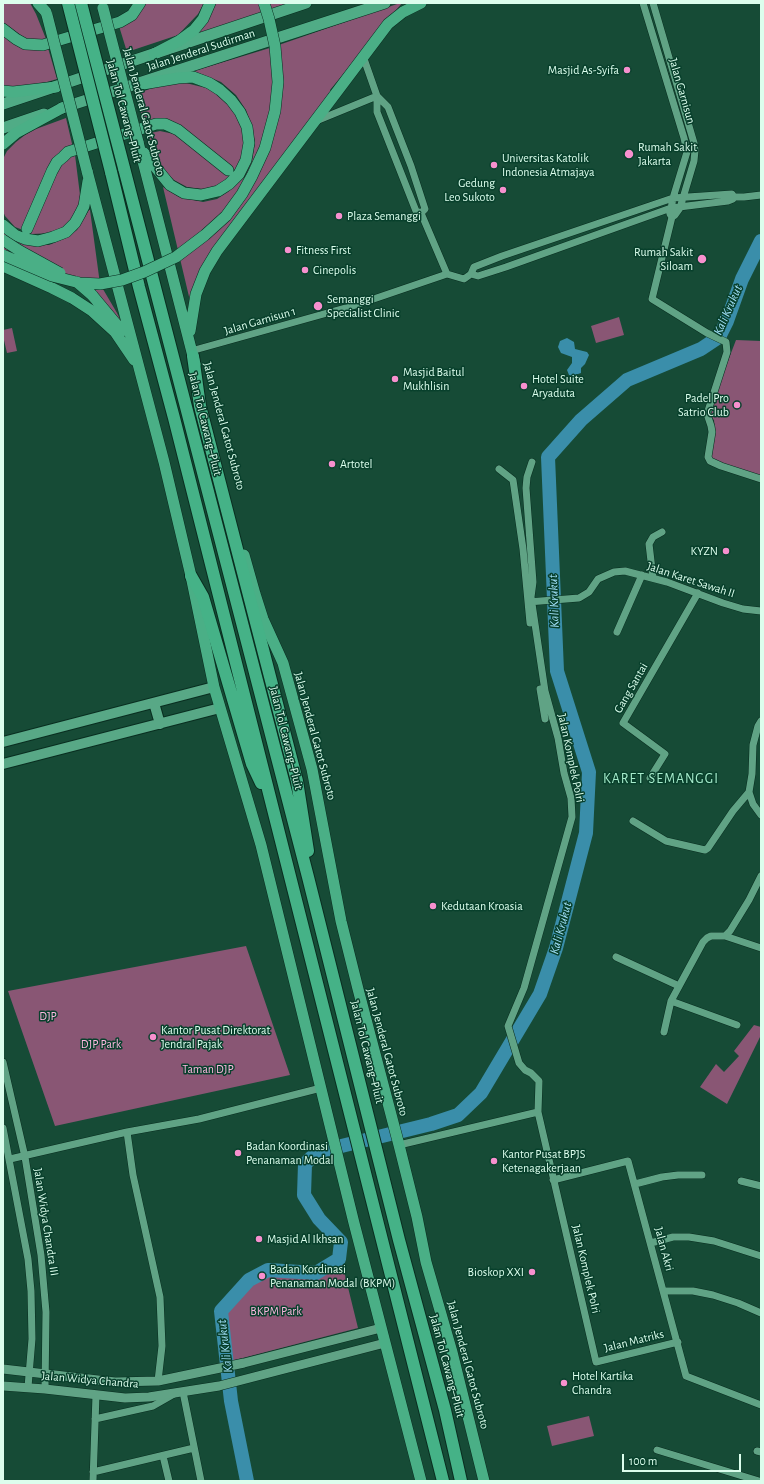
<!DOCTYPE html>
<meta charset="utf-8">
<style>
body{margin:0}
#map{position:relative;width:764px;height:1484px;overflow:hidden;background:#164b36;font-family:"Alegreya Sans",sans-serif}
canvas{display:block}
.frame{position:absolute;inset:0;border:4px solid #dcfeed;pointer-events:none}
.scale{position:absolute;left:622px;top:1454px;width:119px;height:18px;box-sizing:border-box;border:2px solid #dcfeed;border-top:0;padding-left:5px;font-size:12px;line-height:14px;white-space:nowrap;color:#dcfeed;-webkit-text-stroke:3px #08402c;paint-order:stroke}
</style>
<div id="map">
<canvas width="764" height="1484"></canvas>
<div class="frame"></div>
<div class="scale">100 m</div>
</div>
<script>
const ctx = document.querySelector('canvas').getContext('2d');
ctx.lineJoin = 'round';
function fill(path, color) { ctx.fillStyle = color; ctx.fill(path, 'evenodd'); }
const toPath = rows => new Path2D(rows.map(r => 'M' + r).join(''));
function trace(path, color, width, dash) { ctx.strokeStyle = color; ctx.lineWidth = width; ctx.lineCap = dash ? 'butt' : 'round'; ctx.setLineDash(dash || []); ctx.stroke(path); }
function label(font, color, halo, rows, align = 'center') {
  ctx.font = font + ' "Alegreya Sans",sans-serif'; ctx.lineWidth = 3; ctx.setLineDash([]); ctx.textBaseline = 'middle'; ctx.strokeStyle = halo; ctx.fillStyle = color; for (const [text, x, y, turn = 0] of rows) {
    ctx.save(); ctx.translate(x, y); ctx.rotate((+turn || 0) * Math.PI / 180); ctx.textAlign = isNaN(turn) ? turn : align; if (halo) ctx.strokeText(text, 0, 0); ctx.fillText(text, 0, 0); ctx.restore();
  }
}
fill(toPath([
 [3,3,30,3,36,14,46,39,37,41,29,40,22,36,3,22],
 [143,3,204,3,198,14,178,35,127,52,119,26],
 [210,3,306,3,196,40,194,29],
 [400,3,402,3,330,90,334,95,217,251,191,305,163,187,179,197,203,202,217,199,228,192,245,177,252,161,255,142,252,128,246,110,236,95,221,82,194,71,273,47],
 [3,33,48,48,57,79,47,82,14,88,3,86],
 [182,82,214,90,237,112,243,127,245,141,241,160,235,170,201,143,177,126,144,124,136,94,166,83],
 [66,118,73,148,68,150,23,230,15,227,5,216,3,211,3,159,7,151,16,142,25,135,36,129],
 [160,131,174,134,229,177,219,185,203,189,187,187,174,180,162,168,148,141,146,134],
 [75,155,80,195,79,207,74,217,66,225,53,233,32,234,29,233,58,167,68,157],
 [89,210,90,210,100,284,117,313,133,346,92,295,3,255,3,232,40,245,49,245,66,238,77,230],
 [619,317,624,335,596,343,591,326],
 [12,328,17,351,7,353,3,336,3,330],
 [736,340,761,341,761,477,711,460,711,455,715,432,714,420,710,416,715,395],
 [246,946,290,1075,55,1126,8,991],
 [754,1025,761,1027,761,1035,727,1104,700,1087,716,1064,724,1072,739,1056,734,1051],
 [342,1263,358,1328,231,1361,225,1313,252,1283,269,1274,318,1278],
 [589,1416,594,1436,552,1446,547,1426]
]), '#895674');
fill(toPath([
 [567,338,574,342,575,349,587,352,589,355,585,364,581,368,581,373,572,376,569,375,567,370,572,363,572,357,561,353,558,347,560,341]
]), '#3a8eaa');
trace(toPath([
 [247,1481,231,1401,221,1311,249,1280,268,1270,316,1273,339,1259,341,1242,319,1219,304,1195,305,1164,317,1152,431,1124,458,1115,481,1093,540,994,556,948,586,833,589,772,557,671,548,457,581,420,627,380,701,349,719,337,727,321,742,279,761,241]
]), '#3a8eaa', 14);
const minor = toPath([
 [643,3,684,138,687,152,673,198,670,214,672,217,652,299,707,333,726,342,727,352,707,414,711,426,712,432,708,457,710,461,721,466,761,479],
 [653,3,694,143,695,150,694,161,680,208,675,215,672,217],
 [363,56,377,96,377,112,416,211,421,213],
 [377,96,388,107,411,166,425,209,421,213],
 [316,121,377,96],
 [421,213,447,274],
 [471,274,478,276,506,267,671,208,728,201,733,199,734,197],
 [191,351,356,305,447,274,464,279,471,274,474,267,502,256,673,198,732,194,734,197,744,197,761,195],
 [532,462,527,477,526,488,533,582,531,597,545,691,558,738,564,773,571,798,572,817,524,988,508,1026,519,1063,525,1070,531,1073,539,1081,538,1112,596,1362,678,1342],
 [499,469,513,480,523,549,530,623],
 [653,578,649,544,653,537,662,532],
 [528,602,579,598,589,592,598,579,614,572,625,571,667,582,723,603,743,609,761,611],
 [617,632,642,575],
 [540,689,545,719],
 [761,721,758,726,753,745,752,774,749,792,753,804,761,815],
 [650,778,665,754,623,723,698,593],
 [633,821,666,841,705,850,708,848,733,811,749,792],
 [725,936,761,948],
 [616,957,679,986],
 [737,1025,671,1001,703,942,707,938,711,936,725,936,730,931,749,900,761,876],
 [664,1032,671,1001],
 [3,1062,25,1157,41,1255,46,1312,45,1389],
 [3,1128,28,1259,31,1291,32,1339,28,1387],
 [127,1132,133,1175,160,1297,162,1346,158,1381],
 [399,1145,538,1112],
 [10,1159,127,1132,199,1119,321,1088],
 [553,1180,628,1161,686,1376,761,1405],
 [741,1181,761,1186],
 [635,1184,662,1177,678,1175,702,1175],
 [651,1243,673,1237,689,1237,714,1241,761,1256],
 [664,1291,693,1291,713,1295,738,1303,761,1313],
 [183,1392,201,1481],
 [95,1419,144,1408,153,1406,174,1394],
 [657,1450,759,1481],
 [757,1451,761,1452],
 [163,1456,169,1481],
 [93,1472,194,1448],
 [93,1481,96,1395]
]);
const tertiary = toPath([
 [3,1369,115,1382,158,1381,244,1363,381,1328],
 [3,1386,45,1389,125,1398,149,1397,219,1386,385,1343]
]);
const secondary = toPath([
 [154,703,160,724],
 [3,742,214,687],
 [3,764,220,708]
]);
const primary = toPath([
 [3,104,306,3],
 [62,108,385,3],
 [3,128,44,114]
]);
const trunk = toPath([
 [38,3,46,12],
 [3,29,16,39,25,44,43,45,120,22,132,15,140,3],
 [154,54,179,41,194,30,203,19,210,3],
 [137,85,178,78,193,77,209,83,220,90,231,100,240,112,247,127,249,143,246,160,239,174,229,184,218,191,201,195,184,193,170,185,144,153],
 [3,91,13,92,56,87],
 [138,142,195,364],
 [3,144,16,133,62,108],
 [87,171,164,462,191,576,214,687,261,845,354,1223,421,1481],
 [3,225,15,235,25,239,38,241,53,237,66,232,75,223,80,214,84,206,88,181],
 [27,229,52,171,57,162,63,157,68,152,156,124,165,124,178,130,228,170],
 [3,266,52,288,72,298,92,311,115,332,134,360],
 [92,295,122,331],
 [190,331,196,294,205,271,217,251,388,24,403,12,421,3],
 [244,555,255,594,263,619,283,663,312,769,341,921,358,989,399,1145,417,1217,426,1262,452,1352,484,1481]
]);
const motorway = toPath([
 [124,168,308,877,399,1240,445,1410,461,1481],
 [111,172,139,287,174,418,443,1481],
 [193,356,200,406,297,781,308,851],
 [191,576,203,597,252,764,261,783]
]);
trace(minor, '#092e20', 8);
trace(tertiary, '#092e20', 10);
trace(secondary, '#092e20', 12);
trace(primary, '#092e20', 12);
trace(trunk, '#092e20', 12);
trace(motorway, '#092e20', 14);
trace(minor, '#60a385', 7);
trace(tertiary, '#60a385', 9);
trace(secondary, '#58a886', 10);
trace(primary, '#50ac86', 11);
trace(trunk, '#4aaf86', 11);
trace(motorway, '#45b287', 12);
const trunkBridge = toPath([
 [103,8,138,142],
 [47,15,87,171],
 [3,240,20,251,60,273],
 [3,255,52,276,80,283,100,284,122,280,144,272,176,257,205,235,226,216,242,194,252,176,265,148,275,111,278,82,275,46,269,19,264,3],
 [77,282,92,295]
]);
const motorwayBridge = toPath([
 [68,3,111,172],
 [81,3,124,168]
]);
trace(trunkBridge, '#092e20', 12, []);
trace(motorwayBridge, '#092e20', 14, []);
trace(trunkBridge, '#4aaf86', 11);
trace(motorwayBridge, '#45b287', 12);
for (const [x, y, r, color] of [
 [627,70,4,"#f790ce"],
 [629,154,5,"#f790ce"],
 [494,165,4,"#f790ce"],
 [503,190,4,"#f790ce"],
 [339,216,4,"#f790ce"],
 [288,250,4,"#f790ce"],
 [702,259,5,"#f790ce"],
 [305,270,4,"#f790ce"],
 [318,306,5,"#f790ce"],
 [395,379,4,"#f790ce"],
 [524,386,4,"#f790ce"],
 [737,405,4,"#f790ce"],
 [332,464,4,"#f790ce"],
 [726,551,4,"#f790ce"],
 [433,906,4,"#f790ce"],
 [153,1037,4,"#f790ce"],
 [238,1153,4,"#f790ce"],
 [494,1161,4,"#f790ce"],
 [259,1239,4,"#f790ce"],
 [532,1272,4,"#f790ce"],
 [262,1276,4,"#f790ce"],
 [564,1383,4,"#f790ce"]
]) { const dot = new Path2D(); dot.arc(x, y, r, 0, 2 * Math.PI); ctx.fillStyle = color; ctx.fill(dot); trace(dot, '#08402c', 1.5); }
label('12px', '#dcfeed', '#08402c', [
 ["Jalan Jenderal Sudirman",201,50,-18],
 ["Jalan Garnisun",682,91,74],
 ["Jalan Tol Cawang–Pluit",124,111,75],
 ["Jalan Jenderal Gatot Subroto",144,112,75],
 ["Jalan Garnisun 1",260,321,-16],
 ["Jalan Tol Cawang–Pluit",205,424,76],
 ["Jalan Jenderal Gatot Subroto",224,426,75],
 ["Jalan Karet Sawah II",691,580,18],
 ["Gang Santai",631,688,-60],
 ["Jalan Jenderal Gatot Subroto",315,736,75],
 ["Jalan Tol Cawang–Pluit",286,738,76],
 ["Jalan Komplek Polri",571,758,78],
 ["Jalan Tol Cawang–Pluit",367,1052,76],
 ["Jalan Jenderal Gatot Subroto",387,1052,75],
 ["Jalan Widya Chandra III",46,1222,81],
 ["Jalan Akri",664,1249,75],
 ["Jalan Komplek Polri",586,1269,77],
 ["Jalan Matriks",634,1341,-14],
 ["Jalan Jenderal Gatot Subroto",468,1365,75],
 ["Jalan Tol Cawang–Pluit",447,1366,75],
 ["Jalan Widya Chandra",90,1380,5]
]);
label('12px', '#dcfeed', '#08402c', [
 ["Masjid As-Syifa",619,70,"right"],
 ["Rumah Sakit",638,147],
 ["Jakarta",638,161],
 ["Universitas Katolik",502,158],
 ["Indonesia Atmajaya",502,172],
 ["Gedung",495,183,"right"],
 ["Leo Sukoto",495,197,"right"],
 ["Plaza Semanggi",347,216],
 ["Fitness First",296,250],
 ["Rumah Sakit",693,252,"right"],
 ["Siloam",693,266,"right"],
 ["Cinepolis",313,270],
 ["Semanggi",327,299],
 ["Specialist Clinic",327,313],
 ["Masjid Baitul",403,372],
 ["Mukhlisin",403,386],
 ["Hotel Suite",532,379],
 ["Aryaduta",532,393],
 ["Padel Pro",729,398,"right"],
 ["Satrio Club",729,412,"right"],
 ["Artotel",340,464],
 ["KYZN",718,551,"right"],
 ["Kedutaan Kroasia",441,906],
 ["Kantor Pusat Direktorat",161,1030],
 ["Jendral Pajak",161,1044],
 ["Badan Koordinasi",246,1146],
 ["Penanaman Modal",246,1160],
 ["Kantor Pusat BPJS",502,1154],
 ["Ketenagakerjaan",502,1168],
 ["Masjid Al Ikhsan",267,1239],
 ["Badan Kordinasi",270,1269],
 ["Penanaman Modal (BKPM)",270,1283],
 ["Bioskop XXI",524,1272,"right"],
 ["Hotel Kartika",572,1376],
 ["Chandra",572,1390]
], 'left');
label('12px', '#feb7e0', '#08402c', [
 ["DJP",48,1016],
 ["DJP Park",101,1044],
 ["Taman DJP",208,1069],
 ["BKPM Park",276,1311]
]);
label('italic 13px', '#a0dff7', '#08402c', [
 ["Kali Krukut",728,310,-66],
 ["Kali Krukut",554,601,-92],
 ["Kali Krukut",561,928,-75],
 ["Kali Krukut",225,1346,-97]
]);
ctx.letterSpacing = '1px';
label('14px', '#a6ebcb', '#08402c', [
 ["KARET SEMANGGI",661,779]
]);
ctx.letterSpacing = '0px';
</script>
